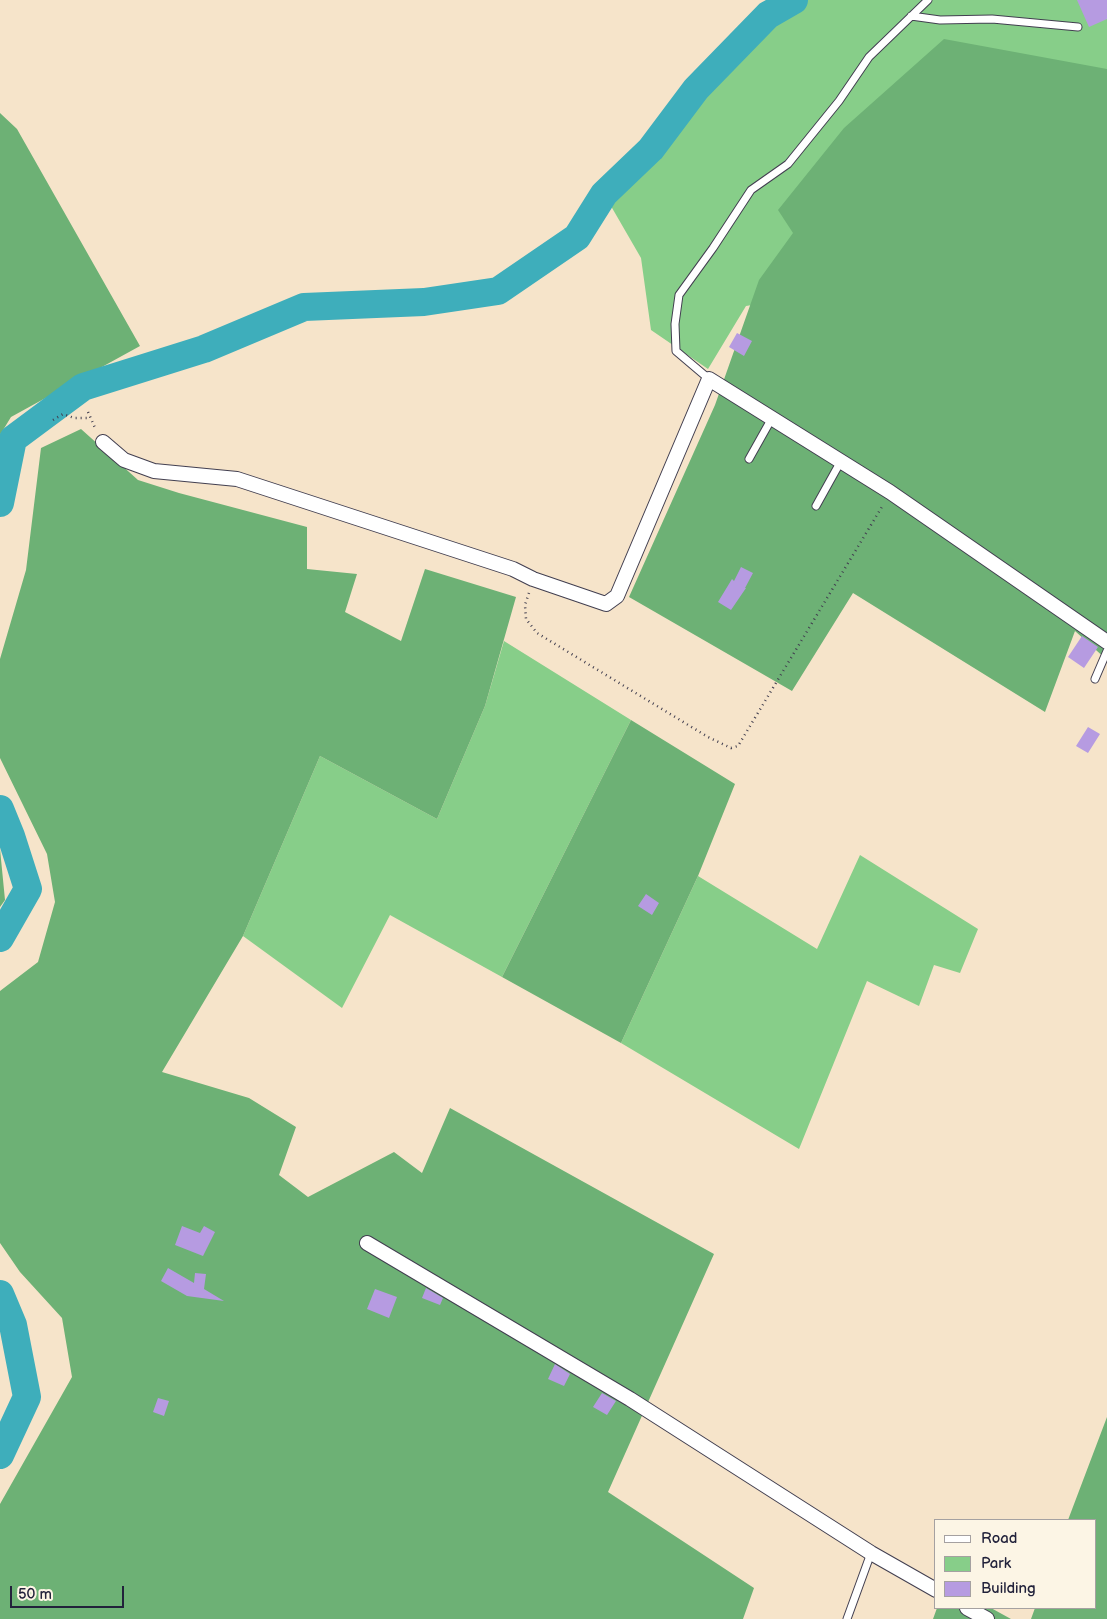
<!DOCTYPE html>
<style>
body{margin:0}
#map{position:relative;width:1107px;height:1619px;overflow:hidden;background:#f6e4ca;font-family:"Balsamiq Sans",sans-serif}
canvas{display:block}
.legend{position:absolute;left:934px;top:1519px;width:162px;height:90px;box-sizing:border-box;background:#fcf5e5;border:1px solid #a5a1a1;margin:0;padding:6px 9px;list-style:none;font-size:15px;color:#22223b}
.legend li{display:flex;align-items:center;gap:10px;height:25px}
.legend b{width:25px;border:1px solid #a5a1a1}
.scale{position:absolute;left:10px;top:1586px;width:114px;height:22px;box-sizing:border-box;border:2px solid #22223b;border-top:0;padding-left:6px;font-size:15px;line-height:18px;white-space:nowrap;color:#22223b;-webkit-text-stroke:4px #fcf5e5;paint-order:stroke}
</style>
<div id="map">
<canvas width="1107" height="1619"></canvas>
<ul class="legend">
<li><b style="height:6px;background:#fff"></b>Road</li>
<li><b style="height:14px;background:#87ce89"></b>Park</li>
<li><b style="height:14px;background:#b69be1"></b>Building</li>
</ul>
<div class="scale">50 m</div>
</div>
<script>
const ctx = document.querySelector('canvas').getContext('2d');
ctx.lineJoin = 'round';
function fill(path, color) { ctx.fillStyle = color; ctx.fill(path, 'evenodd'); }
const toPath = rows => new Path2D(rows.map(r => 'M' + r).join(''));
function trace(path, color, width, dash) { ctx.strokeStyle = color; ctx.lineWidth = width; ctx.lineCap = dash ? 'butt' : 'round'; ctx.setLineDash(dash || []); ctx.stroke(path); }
fill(toPath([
 [790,0,1107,0,1107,125,777,301,746,306,708,369,651,330,641,258,604,194,651,149,696,89,768,15],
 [504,641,631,720,502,977,390,915,342,1008,243,936,320,756,437,819,485,706],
 [860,855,978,929,960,973,934,965,919,1006,867,981,799,1149,621,1043,698,876,817,949]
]), '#87ce89');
fill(toPath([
 [944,39,1107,69,1107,660,1075,631,1045,712,853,593,792,691,629,597,715,405,759,280,793,233,778,210,844,128],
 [0,113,17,129,140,346,11,417,0,435],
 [81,429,138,480,179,493,307,527,307,569,357,574,345,612,401,641,425,569,516,597,485,706,437,819,320,756,243,936,162,1072,249,1098,296,1127,279,1175,308,1197,394,1152,422,1173,450,1108,714,1254,608,1492,754,1588,743,1619,0,1619,0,1504,72,1377,62,1318,20,1272,0,1243,0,991,38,962,55,902,47,854,0,758,0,659,26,570,41,448],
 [631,720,735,784,698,876,621,1043,502,977],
 [0,849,5,900,0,907],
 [1107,1417,1107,1619,1031,1619,1035,1608,1096,1608,1096,1520,1068,1520],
 [937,1608,991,1608,1011,1619,933,1619]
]), '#6db175');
trace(toPath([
 [0,503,13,439,83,387,204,349,304,307,424,302,498,291,577,237,604,194,651,149,696,89,768,15,794,0],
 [0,809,11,836,28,889,0,938],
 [0,1294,13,1325,27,1397,0,1455]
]), '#3eaebb', 28);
fill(toPath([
 [1077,0,1107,0,1107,19,1089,27],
 [737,333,752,341,744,356,729,347],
 [741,567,753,573,745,588,746,588,731,610,718,602,732,579,734,581],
 [1082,636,1098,647,1084,668,1068,657],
 [1088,727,1100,734,1088,753,1076,746],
 [646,894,659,903,652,915,638,906],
 [182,1226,200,1233,204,1226,215,1232,203,1256,175,1245],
 [168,1268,194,1283,195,1273,206,1274,204,1289,224,1301,187,1296,161,1281],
 [426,1288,443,1298,440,1305,422,1298],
 [375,1289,397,1297,389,1318,367,1309],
 [555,1364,570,1374,564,1386,548,1379],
 [602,1393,616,1401,607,1415,593,1407],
 [158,1398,169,1401,164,1416,153,1412]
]), '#b69be1');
const service = toPath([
 [911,16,940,20,992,19,1078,27],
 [709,379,676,351,675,324,679,295,713,248,751,190,788,164,839,101,869,57,928,0],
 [749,459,772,418],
 [816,506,841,461],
 [1095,679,1107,651],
 [847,1619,871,1553]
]);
const minor = toPath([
 [103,442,124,460,154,471,237,479,513,569,533,579,606,604,617,596,709,379,890,492,1107,642],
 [367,1243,630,1399,871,1553,936,1590],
 [967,1608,987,1619]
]);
trace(service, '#423f50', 9);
trace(minor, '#423f50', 16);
trace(toPath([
 [88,412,96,430],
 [53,420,63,414,74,418,90,418],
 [529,593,525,605,526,619,537,633,708,737,731,748,738,746,883,505]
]), '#423f50', 2.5, [1, 4]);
trace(service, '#fff', 7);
trace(minor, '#fff', 14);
</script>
